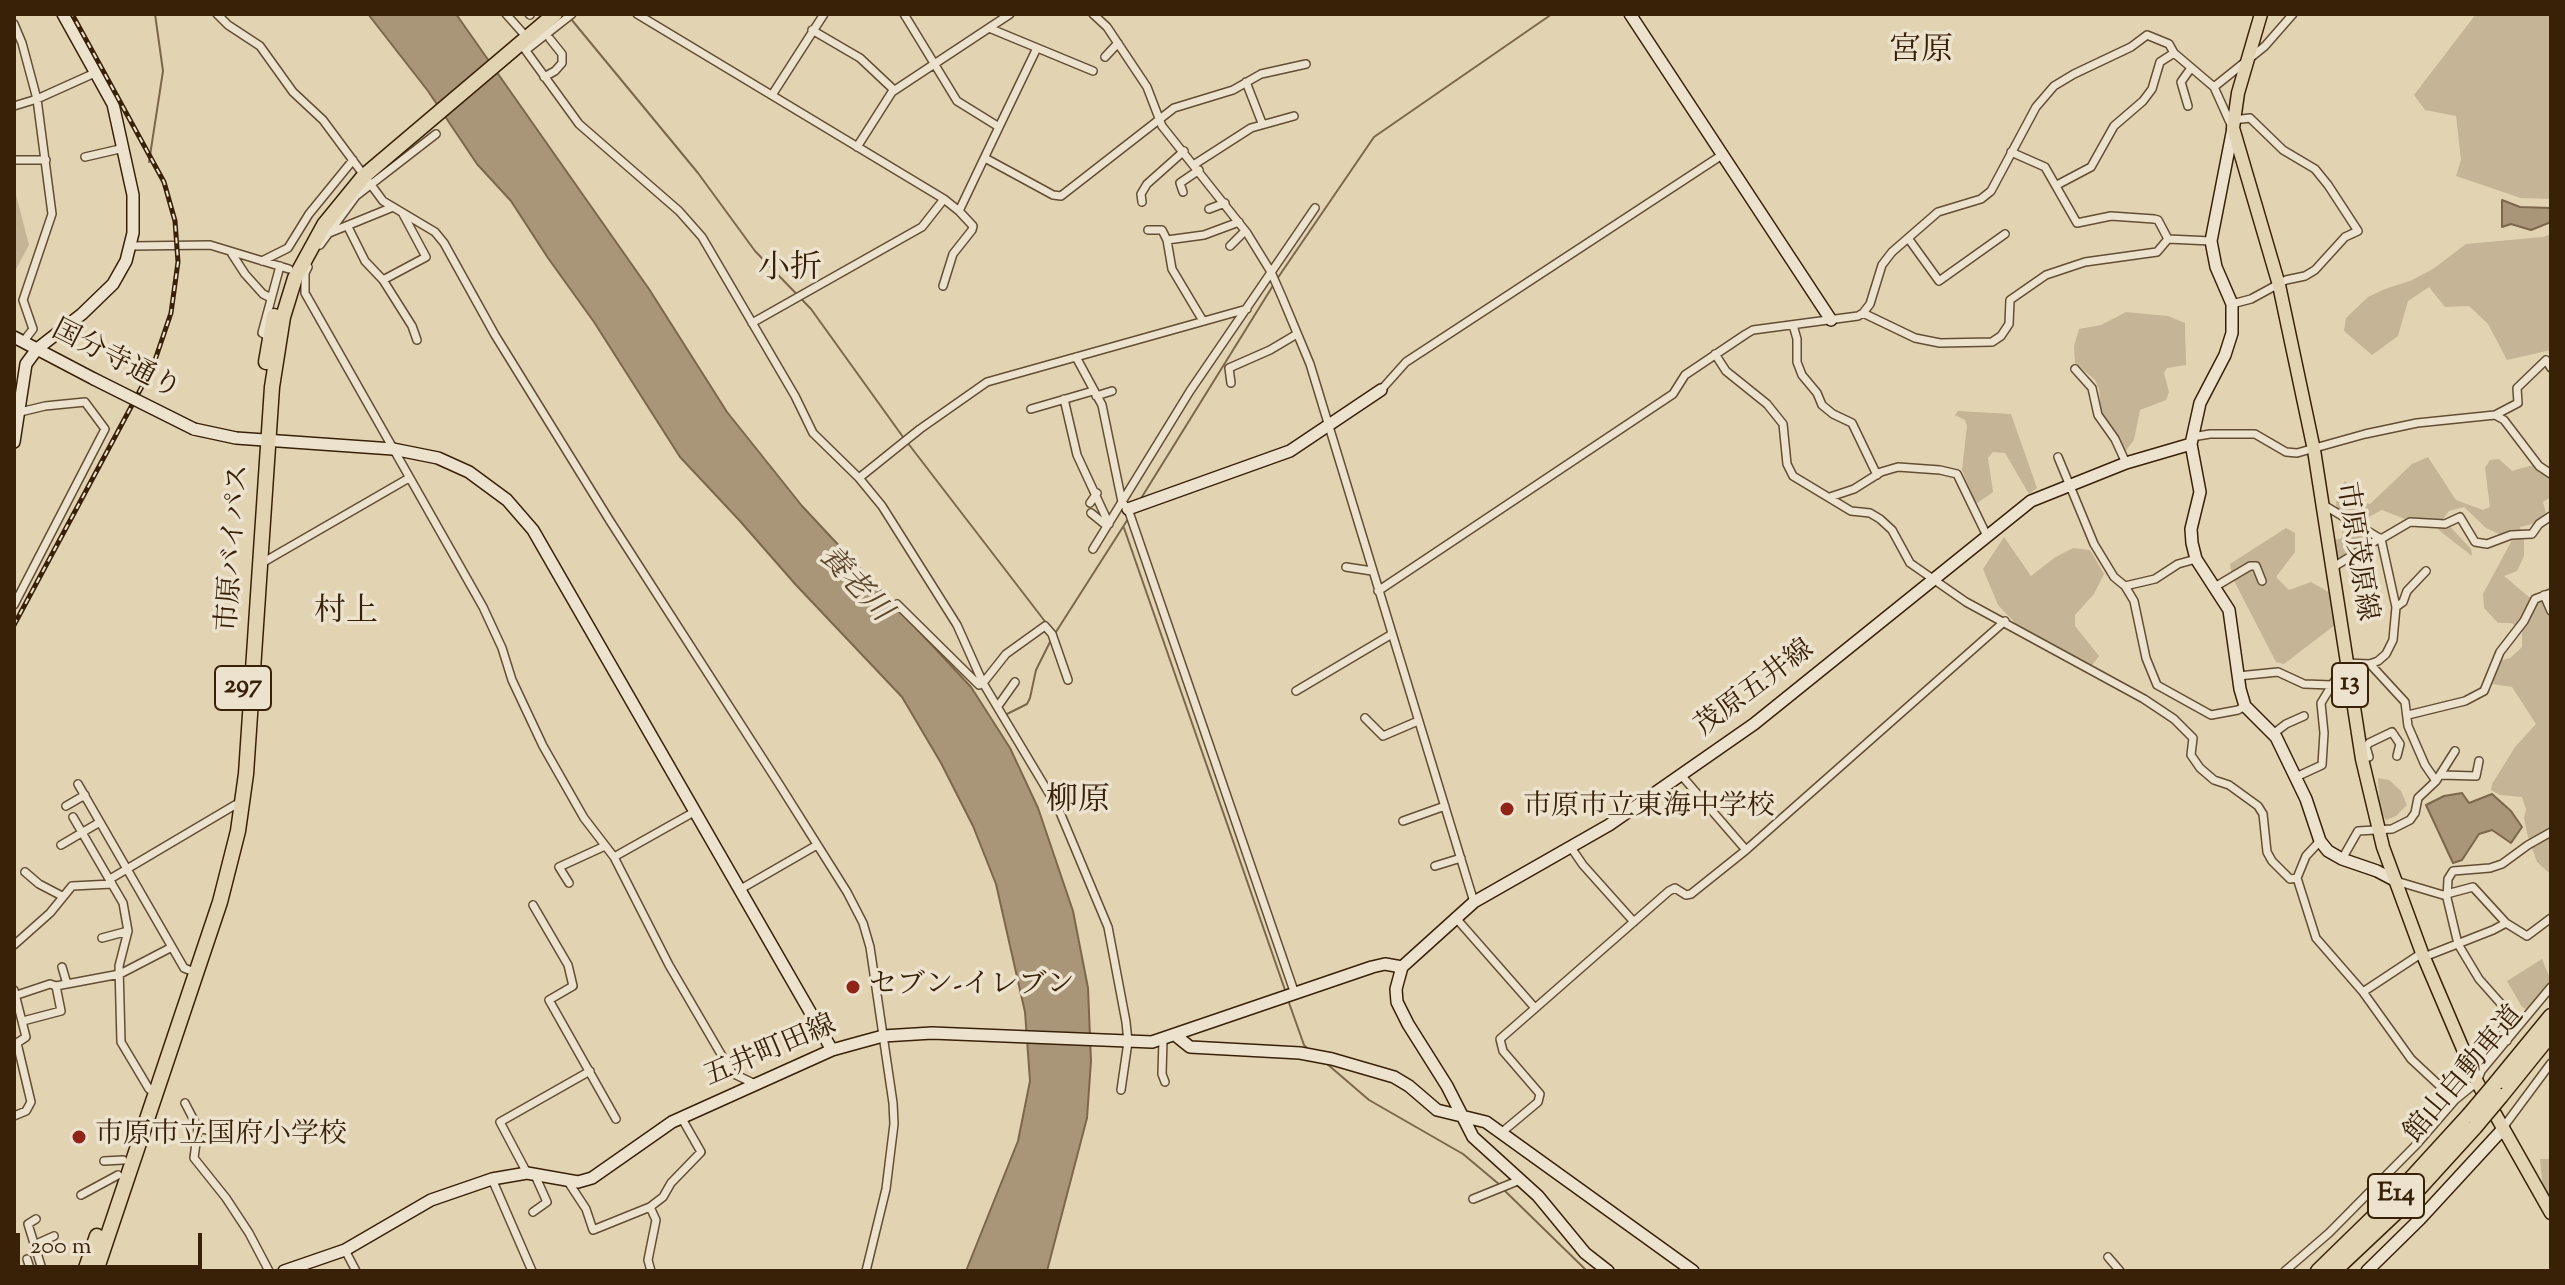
<!DOCTYPE html>
<meta charset="utf-8">
<style>
body{margin:0}
#map{position:relative;width:2565px;height:1285px;overflow:hidden;background:#e2d3b3;font-family:"Sorts Mill Goudy",serif}
canvas{display:block}
.frame{position:absolute;inset:0;border:16px solid #392108;pointer-events:none}
.scale{position:absolute;left:16px;top:1233px;width:186px;height:36px;box-sizing:border-box;border:4px solid #392108;border-top:0;padding-left:10px;font-size:24px;line-height:28px;white-space:nowrap;color:#392108;-webkit-text-stroke:6px #ece2ce;paint-order:stroke}
</style>
<div id="map">
<canvas width="2565" height="1285"></canvas>
<div class="frame"></div>
<div class="scale">200 m</div>
</div>
<script>
const ctx = document.querySelector('canvas').getContext('2d');
ctx.lineJoin = 'round';
function fill(path, color) { ctx.fillStyle = color; ctx.fill(path, 'evenodd'); }
const toPath = rows => new Path2D(rows.map(r => 'M' + r).join(''));
function trace(path, color, width, dash) { ctx.strokeStyle = color; ctx.lineWidth = width; ctx.lineCap = dash ? 'butt' : 'round'; ctx.setLineDash(dash || []); ctx.stroke(path); }
function label(font, color, halo, rows, align = 'center') {
  ctx.font = font + ' "Sorts Mill Goudy","Noto Serif JP",serif'; ctx.lineWidth = 7; ctx.setLineDash([]); ctx.textBaseline = 'middle'; ctx.strokeStyle = halo; ctx.fillStyle = color; for (const [text, x, y, turn = 0] of rows) {
    ctx.save(); ctx.translate(x, y); ctx.rotate((+turn || 0) * Math.PI / 180); ctx.textAlign = isNaN(turn) ? turn : align; if (halo) ctx.strokeText(text, 0, 0); ctx.fillText(text, 0, 0); ctx.restore();
  }
}
fill(toPath([
 [2476,14,2551,14,2551,199,2521,198,2456,176,2461,160,2456,116,2425,110,2414,95],
 [14,187,29,245,14,273],
 [2551,234,2551,350,2507,360,2488,324,2469,306,2445,307,2429,287,2408,301,2398,336,2372,355,2344,331,2346,318,2368,297,2385,289,2410,281,2433,269,2466,244,2543,237],
 [2126,312,2168,316,2185,323,2186,365,2167,368,2164,373,2169,392,2166,400,2140,410,2134,440,2124,453,2101,411,2099,389,2095,380,2075,363,2074,346,2079,329,2101,325],
 [1958,411,2011,414,2037,488,2029,494,2005,453,1993,452,1988,458,1993,492,1976,504,1962,470,1967,426,1965,420,1955,415],
 [2428,457,2456,500,2483,510,2490,507,2485,468,2490,460,2499,459,2512,471,2533,465,2543,471,2551,480,2551,497,2543,502,2546,513,2536,523,2520,527,2524,541,2524,556,2517,571,2504,576,2529,597,2548,597,2551,601,2551,872,2548,872,2537,862,2528,837,2524,818,2526,809,2522,797,2500,795,2491,790,2492,784,2515,747,2536,724,2512,687,2492,684,2502,660,2510,658,2522,647,2522,630,2511,623,2498,623,2484,608,2483,594,2512,540,2486,528,2464,507,2449,511,2443,519,2471,549,2472,556,2441,532,2429,519,2407,520,2382,510,2363,520,2370,536,2365,541,2372,564,2363,568,2340,566,2335,559,2331,540,2340,539,2343,536,2336,504,2337,494,2345,481,2364,503,2370,504,2412,464],
 [2286,528,2295,533,2295,552,2276,577,2289,590,2311,582,2332,594,2344,618,2284,664,2276,662,2232,577,2230,564],
 [2004,537,2031,576,2054,558,2073,548,2090,550,2104,574,2094,594,2075,615,2075,626,2099,656,2090,668,2019,627,1998,605,1983,569],
 [2378,778,2389,780,2401,791,2407,805,2396,816,2386,820,2380,811],
 [2542,959,2551,981,2551,992,2530,1011,2522,1007,2507,981],
 [2540,1159,2551,1159,2551,1209,2544,1200]
]), '#c5b596');
const water = toPath([
 [368,14,456,14,649,289,727,412,802,506,971,687,1010,748,1038,808,1073,911,1088,988,1091,1061,1087,1118,1047,1271,966,1271,1018,1141,1030,1081,1025,1012,996,884,973,826,941,763,902,697,796,585,740,521,680,457,594,322,548,258,511,201,477,164,428,91,368,14],
 [2502,200,2520,207,2551,208,2551,222,2531,230,2511,224,2502,227,2502,200],
 [2462,793,2469,803,2492,794,2511,811,2522,827,2511,843,2492,830,2479,834,2462,860,2453,863,2426,805,2444,796,2462,793]
]);
fill(water, '#a99679');
trace(water, '#7c674c', 2);
trace(toPath([
 [571,19,698,173,755,251,811,309,903,437],
 [149,162,163,71,155,14],
 [1277,279,1374,137,1552,14],
 [907,442,1047,624],
 [1140,500,1274,284],
 [1124,528,1285,990],
 [1054,635,1128,519],
 [1005,715,1027,704,1030,698,1036,670,1051,640],
 [1288,1000,1304,1045,1308,1049],
 [1326,1063,1369,1100,1463,1154,1500,1185],
 [1504,1190,1587,1271]
]), '#7c674c', 2);
const street = toPath([
 [217,14,228,25,260,46,293,92,323,120,383,201,435,232,444,243,495,335,610,521,779,784,847,892,863,923,870,947,893,1103,894,1124,886,1189,866,1271],
 [506,14,522,32],
 [529,14,530,15],
 [637,14,944,199,959,211,973,226,972,230,953,254,943,286],
 [904,14,957,101,999,127,959,211],
 [1093,14,1107,27,1147,87,1162,126,1247,233,1271,272,1282,297,1310,364,1474,902],
 [14,24,22,43,37,99,52,214,23,300,33,329,23,342],
 [989,28,1093,71],
 [812,30,860,58,894,90],
 [521,44,579,124,679,211,702,237,795,396,813,433,859,478,882,506,957,625,983,683,1059,810,1108,927,1126,1022,1128,1042,1121,1090],
 [526,50,572,14],
 [1105,57,1118,43],
 [544,77,555,71,562,63,562,54,550,39],
 [1246,82,1262,123],
 [2214,87,2265,46,2293,14],
 [772,95,824,14],
 [14,106,37,99,97,72],
 [2188,106,2181,82,2191,68],
 [999,127,1036,50],
 [857,147,892,92,1010,14],
 [2011,152,2045,167,2077,223,2111,216,2154,219,2158,220,2168,239,2211,241],
 [85,157,124,148],
 [985,158,1053,195,1061,196,1174,108,1233,90,1261,74,1306,64],
 [14,160,46,160],
 [1195,164,1251,128,1294,116],
 [2057,185,2091,167,2114,126,2143,101,2152,89,2160,62,2174,53],
 [1183,192,1180,183,1199,170],
 [1142,202,1141,194,1147,184,1184,151],
 [1209,209,1225,203],
 [348,227,365,261,383,280,412,326,417,340],
 [1148,230,1162,230,1167,240,1172,269,1203,321],
 [329,233,393,207],
 [1908,238,1939,281,2005,234],
 [1167,240,1204,235,1239,222],
 [320,245,356,196,436,134],
 [131,246,210,245,289,269],
 [1230,246,1245,231],
 [232,254,245,274,263,294,271,298],
 [262,261,288,248,309,214,353,160],
 [308,267,305,273,305,293,483,607,502,648,512,680,543,746,584,818,614,857,669,965,732,1073,755,1084],
 [383,280,426,257,403,214],
 [2232,304,2251,299,2286,280,2305,276,2315,270,2345,237,2358,231,2328,185,2315,169,2283,150,2250,118,2233,120],
 [1863,313,1915,338,1940,343,1992,342,2001,336,2009,324,2010,300,2046,275,2085,262,2157,252,2168,239],
 [752,323,922,227,944,199],
 [1793,325,1797,339,1797,362,1802,375,1817,393,1822,405,1833,414,1852,423,1877,475],
 [269,337,262,333,280,266],
 [1715,354,1726,371,1767,404,1783,424,1787,464,1793,476,1851,511,1870,513,1880,519,1892,530,1910,563,1966,602,2144,699,2174,719,2193,738,2191,755,2200,768,2214,780,2229,785,2258,806,2263,814,2267,852,2272,861,2290,879,2297,878],
 [1076,357,1102,405,1122,502,1128,509,1295,994],
 [2075,369,2092,388,2098,415,2115,439,2126,463],
 [1231,383,1229,368,1270,350,1297,334],
 [1381,390,1406,362,1722,155],
 [1096,396,1112,391],
 [1064,399,1077,455,1109,524],
 [1031,409,1093,391],
 [2495,415,2518,403,2517,388,2546,360,2551,368],
 [2192,437,2210,434,2255,434,2286,452,2297,453,2365,434,2417,423,2495,415,2504,420,2539,466,2551,474],
 [2058,457,2094,544,2114,577,2125,586,2134,601,2146,658,2157,685,2211,715,2238,710,2245,706],
 [859,478,920,429,987,382,1247,309],
 [1830,497,1854,489,1881,472,1898,467,1940,470,1957,474,1987,536],
 [1090,503,1097,493],
 [1091,513,1107,526],
 [2381,539,2410,522,2445,524,2460,517,2475,542,2487,544,2511,535,2532,534,2539,524,2551,516],
 [1093,549,1190,391,1315,208],
 [262,563,409,478],
 [1346,567,1372,571],
 [2332,568,2380,538],
 [2125,586,2155,579,2178,564,2196,559],
 [2213,588,2250,566,2256,566,2262,581],
 [1378,591,1673,394,1685,375,1746,334,1753,330,1858,316,1863,313,1870,304,1882,265,1892,252,1938,212,1981,199,1991,191,2036,107,2054,86,2074,74,2131,47,2147,35,2169,44,2174,53,2214,87,2232,127],
 [2544,595,2551,611],
 [897,604,979,685,983,683],
 [14,605,105,429,85,402,45,406,16,413],
 [2396,607,2403,602,2407,591,2426,571],
 [2370,664,2405,702,2408,726,2425,765,2436,781],
 [2238,676,2278,672,2304,684,2332,685,2346,663,2370,664,2378,661,2386,654,2393,640,2396,607,2381,539,2322,504],
 [983,683,1006,654,1045,626,1052,634,1068,680],
 [1296,691,1392,634],
 [998,706,1015,682],
 [2408,715,2465,701,2484,691,2500,652,2524,621,2535,599,2551,593],
 [1365,718,1383,736,1418,721],
 [2273,734,2286,724,2304,716],
 [2362,759,2369,757,2366,747,2369,743,2392,732,2400,744,2397,756],
 [1681,775,1746,850],
 [2441,775,2476,776,2479,761],
 [2296,777,2322,765,2324,733,2321,703,2332,685],
 [78,784,184,968,189,970],
 [66,806,85,795],
 [73,817,123,903,128,931,119,966,121,1042,149,1089],
 [1403,821,1445,806],
 [2320,841,2306,856,2297,878,2316,938,2363,992,2411,1059,2455,1100],
 [61,845,100,822],
 [1570,846,1583,865,1634,922],
 [614,857,694,812],
 [2342,859,2358,831,2392,829,2410,820,2415,813,2418,798,2436,781,2455,751],
 [1435,866,1461,858],
 [25,872,39,884,62,896],
 [110,879,235,805],
 [2396,881,2443,895,2473,887,2506,923,2527,936,2551,918],
 [569,883,559,867,605,846],
 [739,890,817,845],
 [533,905,568,965,573,986,549,1000,616,1119],
 [1455,917,1535,1008],
 [102,938,128,931],
 [14,945,50,913,72,886,112,884],
 [2424,957,2493,930,2506,923],
 [62,967,67,984],
 [14,990,26,1037,17,1043,31,1102,26,1111,14,1116],
 [2363,992,2422,953],
 [17,995,50,984,56,986],
 [23,1021,61,1011,56,986,120,974,172,947],
 [1163,1040,1162,1074,1165,1082],
 [2507,1041,2503,1034,2510,1014,2479,979,2458,944,2447,898,2448,879,2453,871,2490,868,2502,864,2528,845,2551,832],
 [185,1103,198,1128,194,1158,226,1198,249,1233,269,1271],
 [198,1128,216,1132],
 [2502,1129,2551,1063],
 [1501,1133,1538,1102,1540,1094,1503,1051,1500,1039,1669,891,1675,888,1686,895,1691,894,1746,850,2005,621],
 [104,1161,123,1160],
 [527,1173,500,1122,590,1071],
 [492,1179,532,1271],
 [567,1180,586,1209,593,1230,650,1207,663,1197,671,1183,701,1152,681,1117],
 [81,1195,118,1175],
 [1473,1199,1520,1180],
 [650,1207,656,1220,648,1260,651,1271],
 [533,1212,547,1202,534,1173],
 [36,1219,28,1224,42,1269,39,1271],
 [34,1245,54,1236],
 [345,1250,356,1271],
 [2108,1257,2120,1271],
 [27,1259,31,1271],
 [2285,1271,2329,1233,2417,1144,2455,1100,2477,1082,2481,1071,2551,987]
]);
const secondary = toPath([
 [1630,14,1831,320],
 [14,337,94,379],
 [194,429,236,438,393,449,438,458,469,472,507,500,533,530,832,1050],
 [14,442,26,364,37,349,82,314,113,284,126,261,133,233,133,195,113,104,63,14],
 [2191,444,2200,492,2191,529,2192,543,2196,559,2229,610,2240,689,2245,706,2276,737,2306,799,2320,841,2328,851,2342,859,2377,871,2396,881],
 [1128,509,1290,451,1381,390],
 [1175,1035,1190,1047,1300,1053,1332,1059,1394,1077,1409,1086,1437,1110,1486,1122,1693,1271],
 [284,1271,345,1250,431,1200,492,1179,527,1173,578,1182,592,1178,672,1122,832,1050,861,1042,883,1036,932,1033,1152,1042,1372,967,1385,964,1402,967],
 [1608,1271,1585,1253,1538,1196,1473,1137,1447,1086,1408,1024,1397,1002,1396,989,1402,967,1474,902,1609,825,1754,724,2031,501,2126,463,2191,444,2200,403,2225,355,2232,333,2232,304,2216,267,2211,241,2233,128],
 [2367,1271,2420,1219,2502,1130]
]);
const primary = toPath([
 [2261,14,2238,93,2233,128,2279,285,2314,450,2362,759,2383,847,2422,953,2477,1082,2551,1213]
]);
const highway = toPath([
 [266,362,274,316],
 [2496,1083,2551,1016],
 [2501,1096,2551,1034],
 [85,1271,97,1236],
 [96,1271,220,902,238,831,246,774,272,387,283,317,295,278,324,225,364,176,555,14],
 [2318,1271,2395,1196,2469,1115],
 [2334,1271,2404,1205,2475,1127]
]);
trace(street, '#634e33', 10);
trace(secondary, '#392108', 14);
trace(primary, '#392108', 15);
trace(highway, '#392108', 17);
trace(street, '#ece2ce', 7);
trace(secondary, '#ece2ce', 11);
trace(primary, '#e2d3b3', 12);
trace(highway, '#e2d3b3', 14);
const rail = toPath([
 [14,625,153,366,171,313,178,262,175,221,164,182,72,14]
]);
trace(rail, '#392108', 5);
trace(rail, '#ece2ce', 2, [6]);
const secondaryBridge = toPath([
 [94,379,194,429]
]);
const highwayBridge = toPath([
 [2469,1115,2496,1083],
 [2475,1127,2501,1096]
]);
trace(secondaryBridge, '#392108', 14, []);
trace(highwayBridge, '#392108', 17, []);
trace(secondaryBridge, '#ece2ce', 11);
trace(highwayBridge, '#e2d3b3', 14);
for (const [x, y, r, color] of [
 [1507,809,8,"#8f2418"],
 [853,987,8,"#8f2418"],
 [79,1137,8,"#8f2418"]
]) { const dot = new Path2D(); dot.arc(x, y, r, 0, 2 * Math.PI); ctx.fillStyle = color; ctx.fill(dot); trace(dot, '#ece2ce', 3); }
for (const [x, y, w] of [
 [2350,685,36],
 [243,688,56],
 [2396,1196,56]
]) { const box = new Path2D(); box.roundRect(x - w / 2, y - 22, w, 44, 6); ctx.fillStyle = '#ece2ce'; ctx.fill(box); trace(box, '#392108', 2); }
label('bold 26px', '#392108', null, [
 ["13",2350,685],
 ["297",243,688],
 ["E14",2396,1196]
]);
label('28px', '#392108', '#ece2ce', [
 ["国分寺通り",115,362,27],
 ["市原バイパス",236,548,-86],
 ["市原茂原線",2354,552,81],
 ["茂原五井線",1756,690,-37],
 ["五井町田線",771,1053,-23],
 ["館山自動車道",2466,1076,-50]
]);
label('28px', '#392108', '#ece2ce', [
 ["市原市立東海中学校",1523,809],
 ["セブン-イレブン",869,987],
 ["市原市立国府小学校",95,1137]
], 'left');
label('italic 30px', '#5b442a', '#ece2ce', [
 ["養老川",853,586,47]
]);
label('32px', '#392108', '#ece2ce', [
 ["宮原",1921,54],
 ["小折",790,272],
 ["村上",346,615],
 ["柳原",1078,804]
]);
</script>
